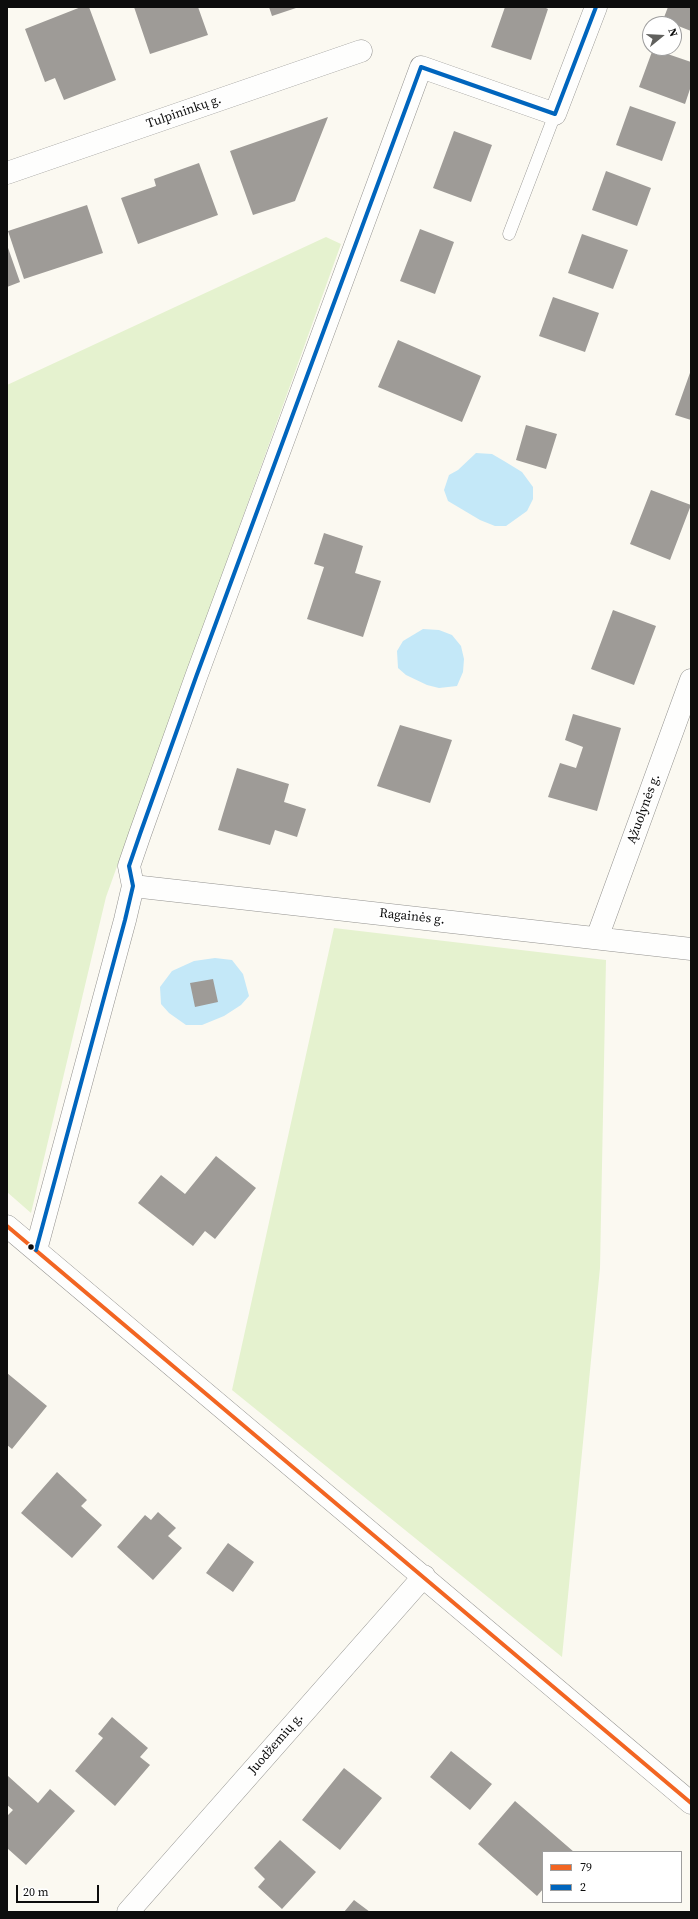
<!DOCTYPE html>
<meta charset="utf-8">
<style>
body{margin:0}
#map{position:relative;width:698px;height:1919px;overflow:hidden;background:#fbf9f1;font-family:"Source Serif 4",serif}
canvas{display:block}
.frame{position:absolute;inset:0;border:8px solid #0d0d0d;pointer-events:none}
.legend{position:absolute;left:542px;top:1851px;width:140px;height:52px;box-sizing:border-box;background:#fff;border:1px solid #9e9e9e;margin:0;padding:5px 7px;list-style:none;font-size:12px;color:#0d0d0d}
.legend li{display:flex;align-items:center;gap:8px;height:20px}
.legend b{width:20px;border:1px solid #9e9e9e}
.north{position:absolute;left:642px;top:16px;width:40px;height:40px;box-sizing:border-box;background:#fff;border:1px solid #9e9e9e;border-radius:50%;rotate:72deg;font-size:11px;font-weight:700;line-height:16px;text-align:center;color:#0d0d0d}
.north::after{content:'';display:block;margin:auto;width:14px;height:18px;background:#60605d;clip-path:polygon(50% 0,100% 100%,50% 72%,0 100%)}
.scale{position:absolute;left:16px;top:1885px;width:83px;height:18px;box-sizing:border-box;border:2px solid #0d0d0d;border-top:0;padding-left:5px;font-size:12px;line-height:14px;white-space:nowrap;color:#0d0d0d;-webkit-text-stroke:3px #fff;paint-order:stroke}
</style>
<div id="map">
<canvas width="698" height="1919"></canvas>
<div class="frame"></div>
<ul class="legend">
<li><b style="height:5px;background:#f26522"></b>79</li>
<li><b style="height:5px;background:#0065bd"></b>2</li>
</ul>
<div class="north">N</div>
<div class="scale">20 m</div>
</div>
<script>
const ctx = document.querySelector('canvas').getContext('2d');
ctx.lineJoin = 'round';
function fill(path, color) { ctx.fillStyle = color; ctx.fill(path, 'evenodd'); }
const toPath = rows => new Path2D(rows.map(r => 'M' + r).join(''));
function trace(path, color, width, dash) { ctx.strokeStyle = color; ctx.lineWidth = width; ctx.lineCap = dash ? 'butt' : 'round'; ctx.setLineDash(dash || []); ctx.stroke(path); }
function label(font, color, halo, rows, align = 'center') {
  ctx.font = font + ' "Source Serif 4",serif'; ctx.lineWidth = 4; ctx.setLineDash([]); ctx.textBaseline = 'middle'; ctx.strokeStyle = halo; ctx.fillStyle = color; for (const [text, x, y, turn = 0] of rows) {
    ctx.save(); ctx.translate(x, y); ctx.rotate((+turn || 0) * Math.PI / 180); ctx.textAlign = isNaN(turn) ? turn : align; if (halo) ctx.strokeText(text, 0, 0); ctx.fillText(text, 0, 0); ctx.restore();
  }
}
fill(toPath([
 [326,237,341,244,106,897,31,1213,7,1192,7,385],
 [334,928,606,960,600,1268,562,1657,232,1390]
]), '#e5f2cf');
fill(toPath([
 [476,453,492,454,504,461,522,472,533,487,533,499,527,511,506,526,495,526,480,520,448,501,444,490,449,475,458,470],
 [423,629,439,630,452,635,461,646,464,659,463,672,457,686,439,688,427,685,406,675,398,668,397,651,403,641],
 [215,958,232,960,243,974,249,996,241,1005,224,1016,202,1025,186,1025,169,1013,161,1004,160,987,172,971,194,961]
]), '#c4e8f8');
fill(toPath([
 [81,7,89,7,116,80,64,100,55,78,45,82,25,29],
 [134,7,198,7,208,35,150,54],
 [269,7,299,7,272,16],
 [505,7,544,7,548,9,531,60,491,47],
 [668,7,691,7,691,31,663,20],
 [653,49,691,62,691,86,685,104,639,87],
 [630,106,676,122,662,161,616,145],
 [328,117,295,201,253,215,230,151],
 [454,131,492,145,471,202,433,188],
 [199,163,218,215,138,244,121,198,156,186,154,179],
 [606,171,651,188,637,226,592,210],
 [87,205,103,253,24,279,8,231],
 [420,229,454,242,435,294,400,281],
 [582,234,628,250,613,289,568,273],
 [7,245,20,282,7,287],
 [553,297,599,313,585,352,539,336],
 [398,340,481,376,462,422,378,387],
 [691,370,691,420,675,415],
 [526,425,557,434,546,469,516,460],
 [651,490,691,505,670,560,630,544],
 [324,533,363,546,355,573,381,581,363,637,307,619,324,567,314,564],
 [613,610,656,626,634,685,591,669],
 [573,714,621,728,597,811,548,797,560,763,576,768,583,747,565,740],
 [400,725,452,740,430,803,377,786],
 [237,768,289,784,284,802,306,809,297,837,275,830,270,845,218,830],
 [213,979,218,1002,195,1007,190,983],
 [216,1156,256,1188,215,1239,205,1231,193,1246,138,1203,161,1175,185,1194],
 [7,1373,47,1406,12,1449,7,1445],
 [57,1472,87,1500,81,1506,102,1525,72,1558,21,1513],
 [158,1512,176,1528,168,1536,182,1548,153,1580,117,1547,145,1515,151,1520],
 [228,1543,254,1562,233,1592,206,1573],
 [112,1717,148,1748,140,1757,150,1765,115,1806,75,1771,103,1738,98,1734],
 [451,1751,492,1784,470,1810,430,1777],
 [344,1768,382,1798,340,1850,302,1820],
 [8,1776,38,1803,50,1789,75,1811,26,1865,7,1848,7,1816,13,1810,7,1805],
 [515,1801,574,1852,543,1852,543,1889,537,1896,478,1844],
 [280,1840,316,1872,282,1909,258,1887,265,1879,254,1868],
 [354,1900,370,1912,344,1912]
]), '#9e9b97');
const lane = toPath([
 [509,234,555,114]
]);
const street = toPath([
 [7,173,361,51],
 [133,886,691,949],
 [597,938,691,680],
 [7,1226,691,1803],
 [36,1250,125,920,133,886,129,866,140,834,196,677,421,67,555,114,596,7],
 [128,1912,424,1576]
]);
trace(lane, '#949390', 13);
trace(street, '#949390', 23);
trace(lane, '#fefefd', 12);
trace(street, '#fefefd', 22);
trace(toPath([
 [7,1226,691,1803]
]), '#f26522', 4);
trace(toPath([
 [36,1250,125,920,133,886,129,866,140,834,196,677,421,67,555,114,596,7]
]), '#0065bd', 4);
for (const [x, y, r, color] of [
 [31,1247,3.5,"#0d0d0d"]
]) { const dot = new Path2D(); dot.arc(x, y, r, 0, 2 * Math.PI); ctx.fillStyle = color; ctx.fill(dot); trace(dot, '#fff', 1.5); }
label('13px', '#0d0d0d', '#fff', [
 ["Tulpininkų g.",184,112,-19],
 ["Ąžuolynės g.",644,809,-70],
 ["Ragainės g.",412,917,6],
 ["Juodžemių g.",276,1744,-49]
]);
</script>
